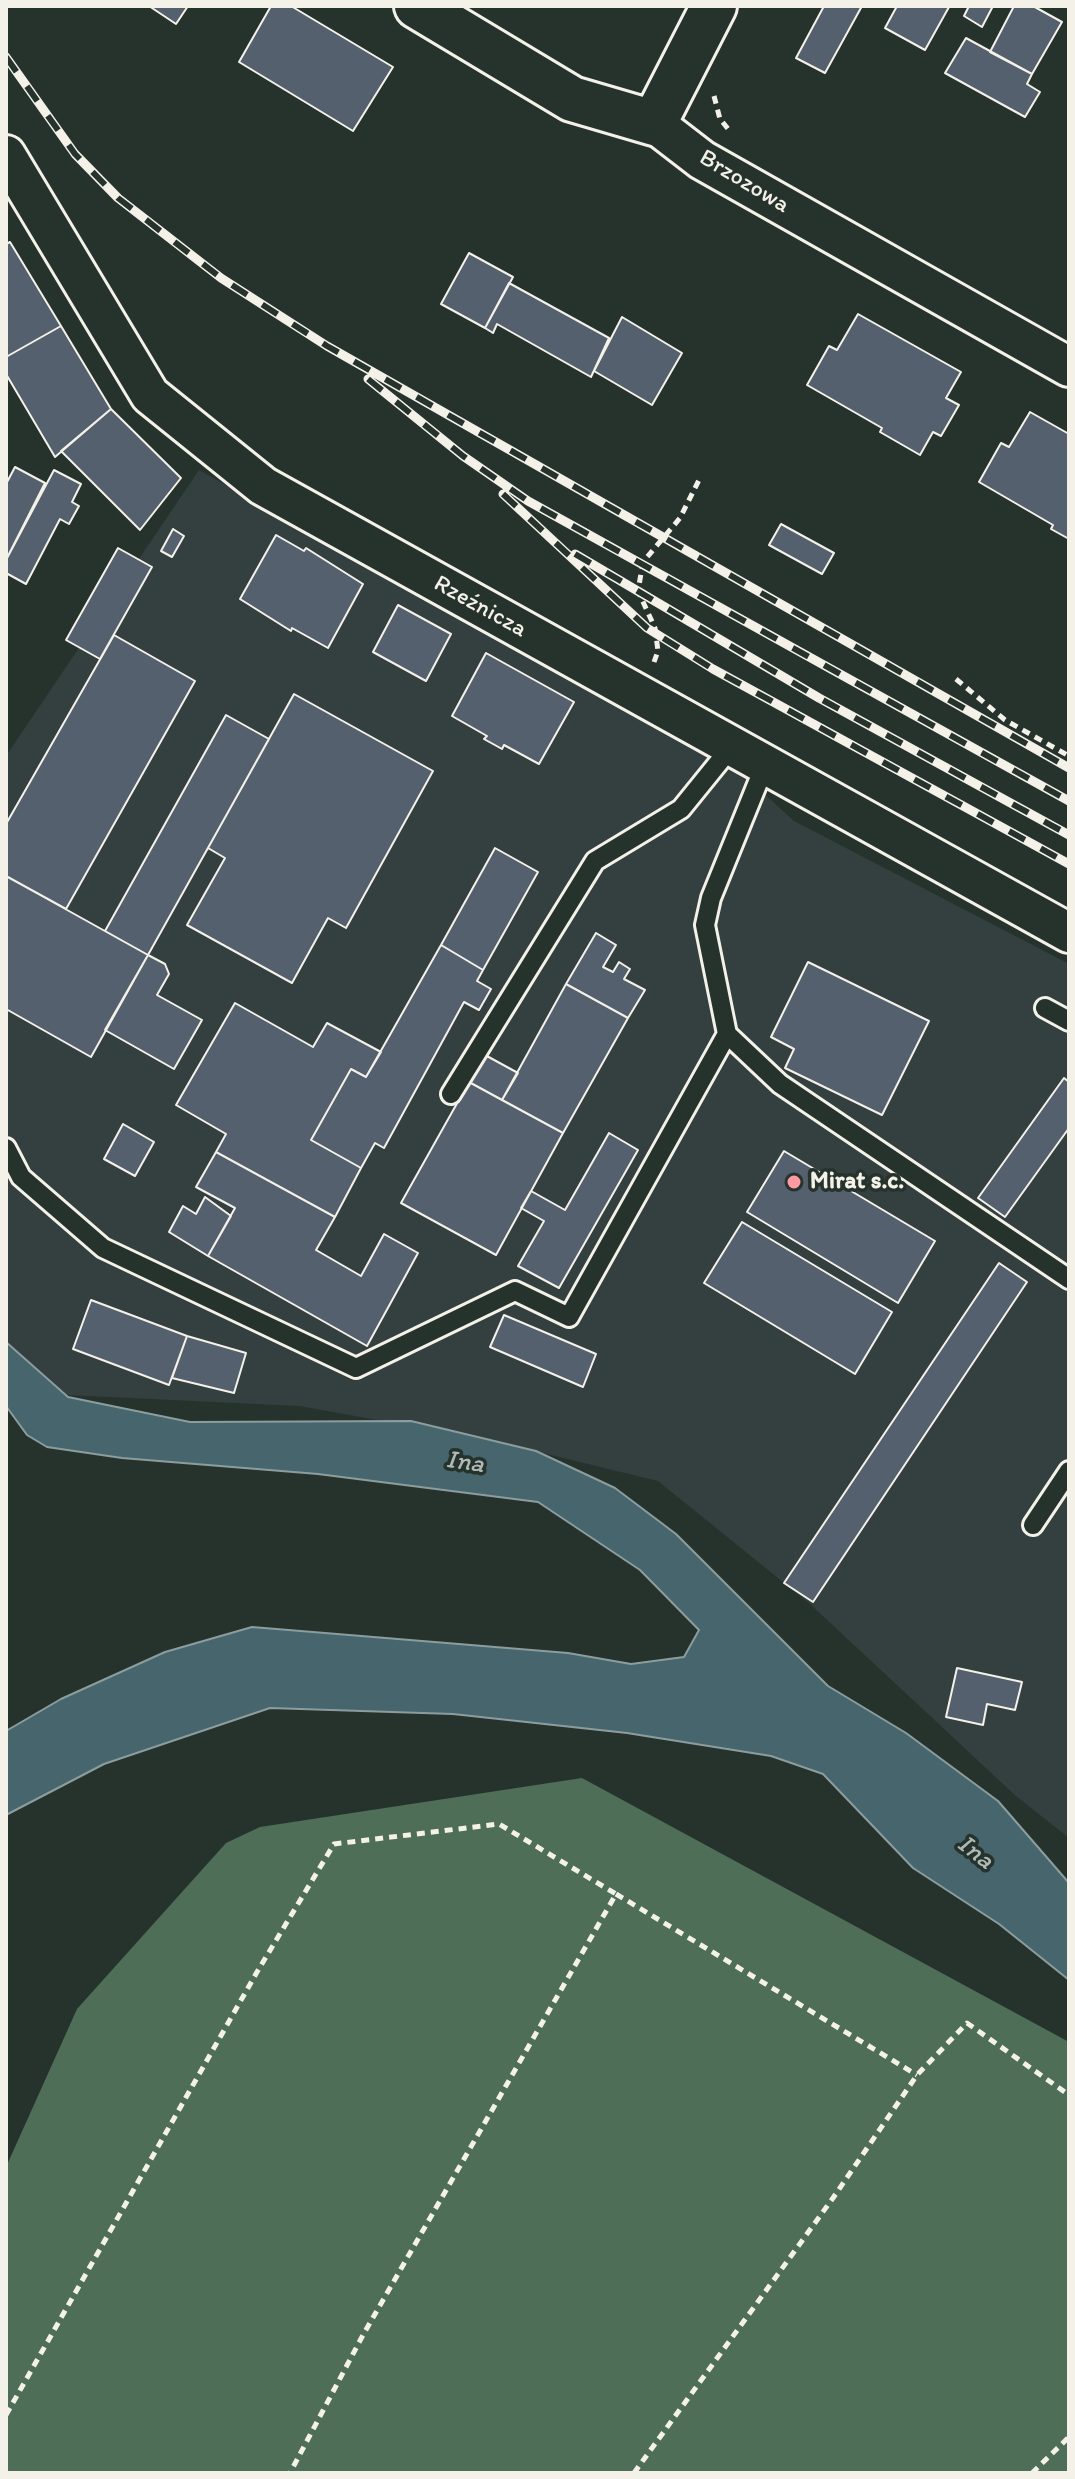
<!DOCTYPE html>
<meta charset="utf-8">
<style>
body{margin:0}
#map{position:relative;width:1075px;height:2479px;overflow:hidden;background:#26332d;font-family:Itim,sans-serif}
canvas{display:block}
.frame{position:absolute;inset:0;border:8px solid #f4f1e8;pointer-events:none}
</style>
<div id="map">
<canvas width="1075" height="2479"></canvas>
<div class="frame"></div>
</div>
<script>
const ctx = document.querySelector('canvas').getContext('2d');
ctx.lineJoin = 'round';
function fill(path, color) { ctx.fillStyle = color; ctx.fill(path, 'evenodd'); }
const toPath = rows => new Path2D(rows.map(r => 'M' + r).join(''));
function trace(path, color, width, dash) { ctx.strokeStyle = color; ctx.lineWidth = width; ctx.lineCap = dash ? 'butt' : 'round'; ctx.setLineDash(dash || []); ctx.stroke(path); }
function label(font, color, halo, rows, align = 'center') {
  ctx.font = font + ' Itim,sans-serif'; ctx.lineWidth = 7; ctx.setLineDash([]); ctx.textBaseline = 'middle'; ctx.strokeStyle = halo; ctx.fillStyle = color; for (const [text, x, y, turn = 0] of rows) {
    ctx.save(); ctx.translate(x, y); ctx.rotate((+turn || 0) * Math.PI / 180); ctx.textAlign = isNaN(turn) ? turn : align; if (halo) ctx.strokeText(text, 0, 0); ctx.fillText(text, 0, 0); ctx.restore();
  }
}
fill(toPath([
 [199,470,738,770,794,821,1069,964,1069,1838,1016,1796,809,1603,658,1481,498,1442,300,1406,24,1393,6,1361,6,756]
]), '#344040');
fill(toPath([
 [582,1778,1069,2042,1069,2473,6,2473,6,2167,77,2009,226,1843,260,1827]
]), '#4e6e58');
const water = toPath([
 [6,1342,68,1397,190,1422,411,1421,536,1451,615,1488,676,1534,828,1686,906,1733,998,1801,1069,1883,1069,1980,999,1924,913,1868,823,1774,771,1756,627,1733,453,1714,270,1708,104,1764,6,1815,6,1731,61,1699,165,1652,252,1627,568,1653,631,1664,684,1657,699,1630,640,1570,538,1502,318,1474,122,1458,47,1447,27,1435,6,1406,6,1342]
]);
fill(water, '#47656d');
trace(water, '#8c9d9e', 2);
const building = toPath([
 [149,6,188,6,176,24,149,6],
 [271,6,291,6,393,67,353,131,239,62,271,6],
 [824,6,862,6,825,73,796,58,824,6],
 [897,6,949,7,925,50,885,28,897,6],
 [969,6,993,6,982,27,964,16,969,6],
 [1014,6,1033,6,1062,22,1032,74,990,52,1014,6],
 [966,38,1032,74,1027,84,1040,92,1025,117,945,73,966,38],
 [10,242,61,326,6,357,6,244,10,242],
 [469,253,513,277,485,328,441,304,469,253],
 [509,283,609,338,591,377,497,324,493,333,485,328,509,283],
 [858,314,961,372,946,398,959,405,941,436,933,432,920,455,880,432,882,428,807,385,829,346,837,350,858,314],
 [622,317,682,353,652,405,594,371,622,317],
 [61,326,111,409,55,457,6,374,6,357,61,326],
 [111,409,181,478,140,530,61,451,111,409],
 [1030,412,1069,434,1069,539,1051,529,1053,525,979,482,1001,443,1009,447,1030,412],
 [15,467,45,483,6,560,6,484,15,467],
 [54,470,81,484,72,502,79,506,69,524,60,519,26,584,6,573,6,560,54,470],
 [781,524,834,553,822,574,769,545,781,524],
 [173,529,184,536,172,557,161,551,173,529],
 [276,535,304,551,306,548,363,584,328,648,292,628,291,631,240,599,276,535],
 [118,548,152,567,100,659,66,640,118,548],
 [398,605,451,634,426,681,373,652,398,605],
 [114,635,195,681,66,909,6,876,6,824,114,635],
 [486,653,574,702,539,764,504,745,502,749,484,739,487,736,452,716,486,653],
 [294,694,433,771,346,928,328,918,292,983,187,925,225,858,208,848,294,694],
 [226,715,269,739,148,955,105,931,226,715],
 [495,848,538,872,483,970,441,945,495,848],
 [6,876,148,955,91,1057,6,1009,6,876],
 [596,933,616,945,603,967,613,972,619,962,630,969,624,979,645,990,628,1018,566,984,596,933],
 [441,945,483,970,477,981,491,989,479,1010,464,1002,384,1148,375,1143,361,1168,311,1140,351,1069,366,1077,441,945],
 [148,955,165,964,169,974,157,995,202,1020,174,1069,105,1030,148,955],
 [808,962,929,1021,882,1115,785,1068,794,1049,771,1037,808,962],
 [566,984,628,1018,563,1133,502,1100,566,984],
 [235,1003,313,1047,327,1023,381,1052,366,1077,351,1069,311,1140,361,1168,335,1217,216,1152,226,1134,176,1105,235,1003],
 [485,1055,518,1073,502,1100,469,1082,485,1055],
 [1064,1078,1069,1082,1069,1128,1005,1217,978,1198,1064,1078],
 [469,1082,563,1133,496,1255,401,1203,469,1082],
 [123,1124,154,1142,135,1176,104,1159,123,1124],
 [609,1133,638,1150,559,1288,518,1266,544,1221,521,1208,531,1191,565,1210,609,1133],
 [784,1151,935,1241,898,1303,747,1212,784,1151],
 [216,1152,335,1217,316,1250,361,1276,384,1234,418,1253,367,1346,208,1256,235,1208,196,1187,216,1152],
 [205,1197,231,1216,208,1256,169,1232,183,1206,196,1214,205,1197],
 [742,1222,892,1312,855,1374,704,1283,742,1222],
 [999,1263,1027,1282,813,1602,784,1583,999,1263],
 [91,1300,187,1336,169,1385,73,1349,91,1300],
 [504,1315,596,1354,583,1387,490,1347,504,1315],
 [187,1336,246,1353,234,1393,172,1378,187,1336],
 [957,1668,1022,1682,1015,1710,987,1704,983,1725,946,1717,957,1668]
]);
fill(building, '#54606d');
trace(building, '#f4f1e8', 2);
const lane = toPath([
 [765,765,711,898,705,925,727,1034,780,1084,1069,1279],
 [1045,1008,1069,1021],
 [451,1094,595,861,681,809,732,746],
 [6,1148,21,1177,103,1248,356,1368,515,1291,569,1317,727,1034],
 [1033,1525,1069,1471]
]);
const street = toPath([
 [654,123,702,160,1069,367],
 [6,155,150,395,263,486,1069,933]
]);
const secondary = toPath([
 [417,6,572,99,654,123,714,6]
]);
trace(lane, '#f4f1e8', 24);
trace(street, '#f4f1e8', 44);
trace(secondary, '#f4f1e8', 50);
trace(toPath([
 [714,96,720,119,729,130],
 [654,662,658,651,655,628,638,591,643,562,680,518,700,478],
 [956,679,1005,720,1069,756],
 [616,1894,917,2075],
 [6,2415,257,1972,334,1844,499,1824,616,1894,363,2335,290,2473],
 [634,2473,833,2198,917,2075,967,2023,1069,2095],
 [1032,2473,1069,2437]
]), '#f4f1e8', 5, [8, 6]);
trace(lane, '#26332d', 18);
trace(street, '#26332d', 38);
trace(secondary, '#26332d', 44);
const rail = toPath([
 [6,57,75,154,118,198,221,278,327,346,1069,768],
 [368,379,463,456,528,501,1069,801],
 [503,494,647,628,713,669,1069,864],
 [575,554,819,698,1069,835]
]);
trace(rail, '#f4f1e8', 9);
trace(rail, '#26332d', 6, [18]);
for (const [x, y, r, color] of [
 [794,1182,8,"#ff9aa2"]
]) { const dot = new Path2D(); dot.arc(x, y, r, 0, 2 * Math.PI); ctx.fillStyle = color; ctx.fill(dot); trace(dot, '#26332d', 3); }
label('24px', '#f4f1e8', '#26332d', [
 ["Brzozowa",744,182,31],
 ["Rzeźnicza",480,607,29]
]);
label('bold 24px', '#f4f1e8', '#26332d', [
 ["Mirat s.c.",810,1182]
], 'left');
label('italic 26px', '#afb9b7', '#26332d', [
 ["Ina",465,1463,8],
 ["Ina",975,1853,38]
]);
</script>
